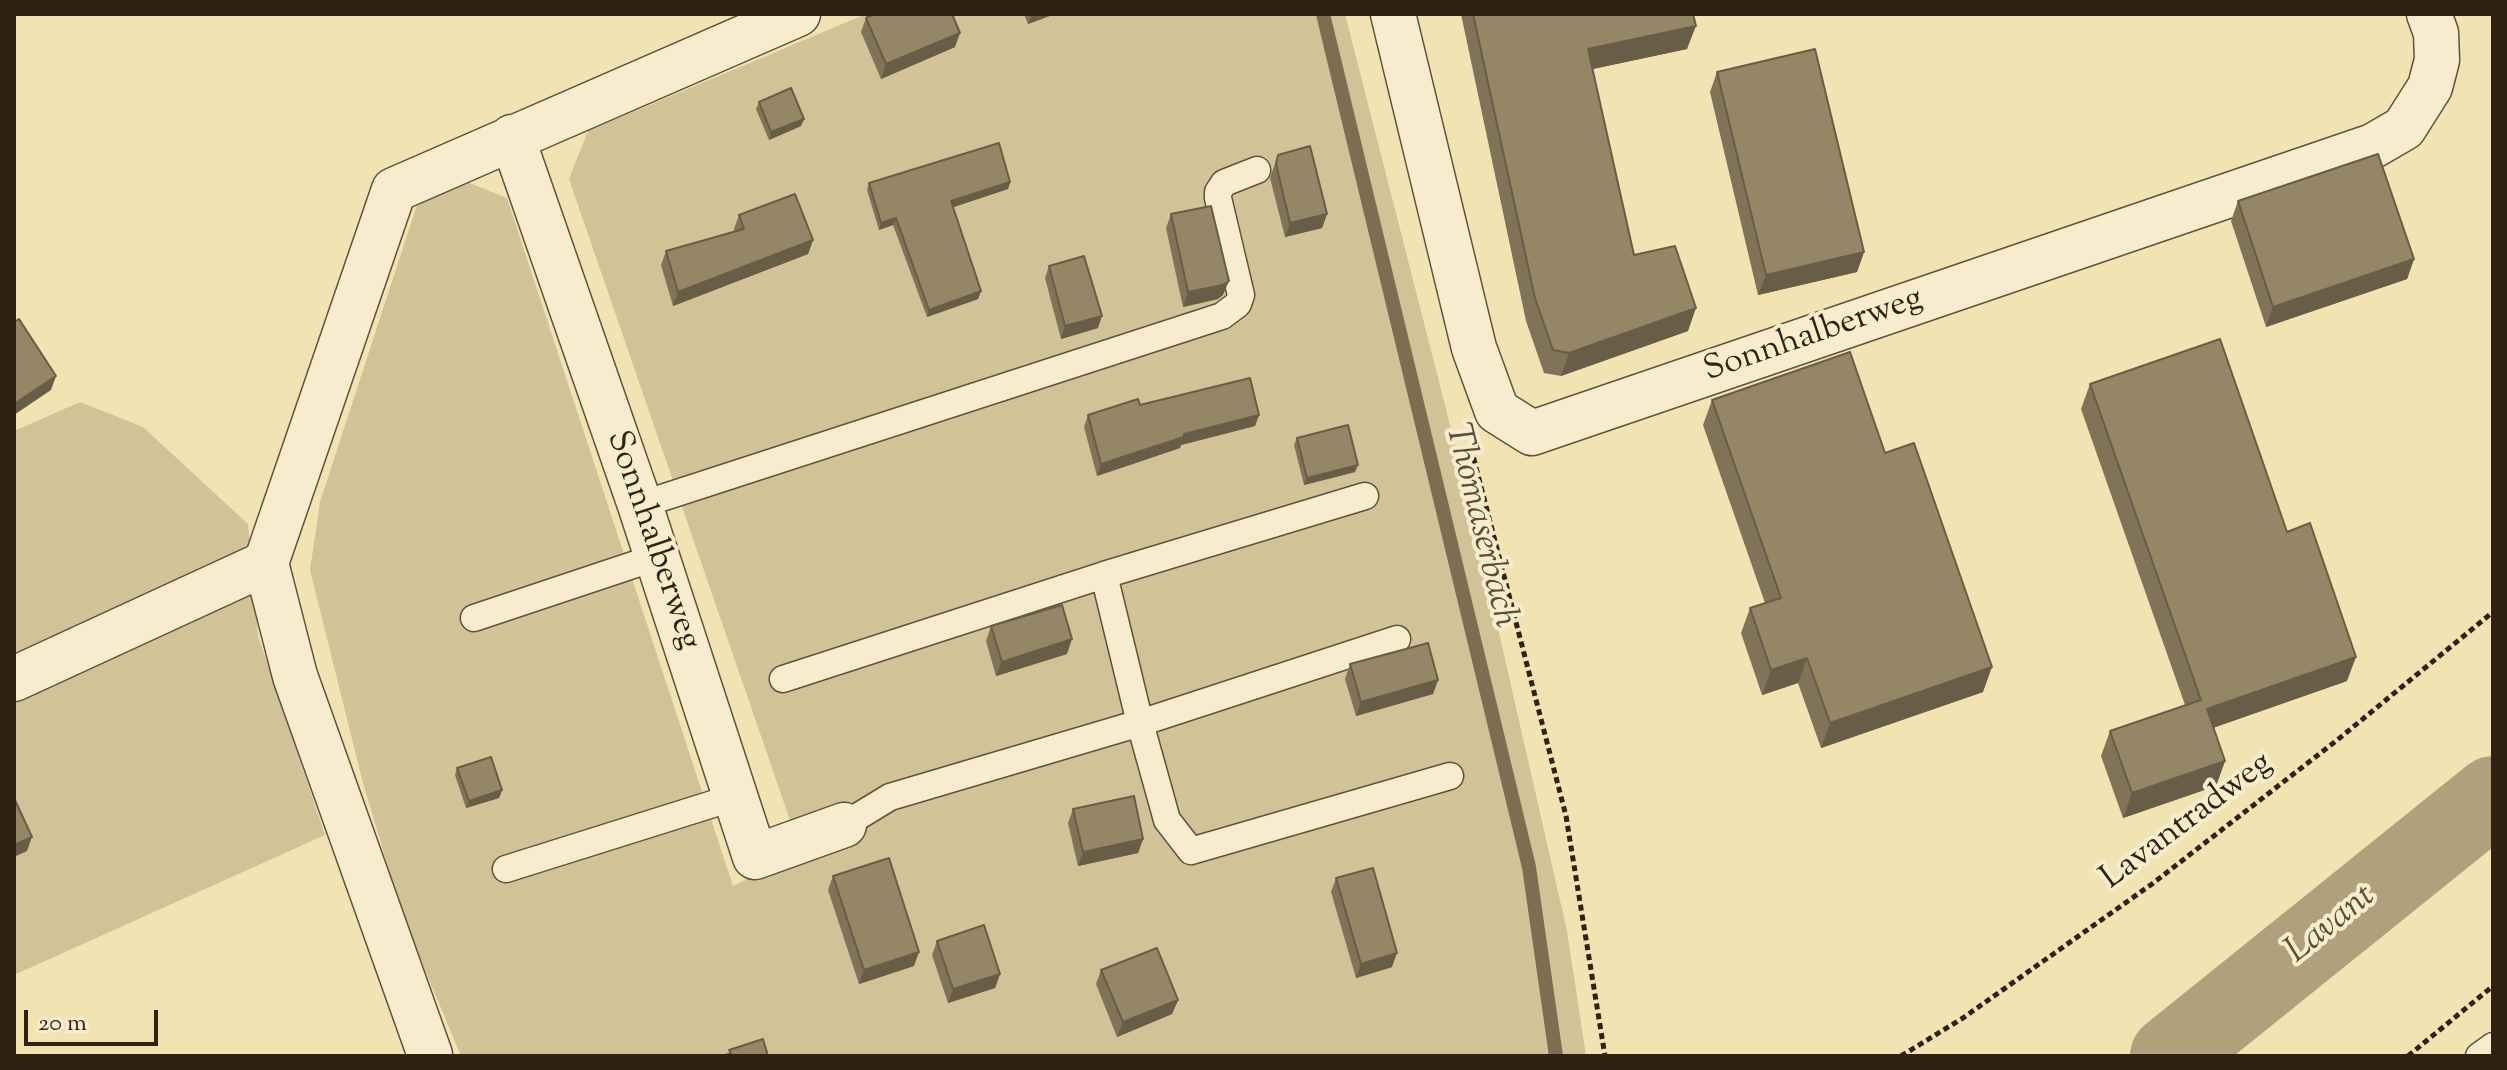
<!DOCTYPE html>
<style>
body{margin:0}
#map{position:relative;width:2507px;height:1070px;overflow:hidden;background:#f2e3b3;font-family:"Sorts Mill Goudy",serif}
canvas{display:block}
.frame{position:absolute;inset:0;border:16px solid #302211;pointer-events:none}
.scale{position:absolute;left:24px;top:1010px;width:134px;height:36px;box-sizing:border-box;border:4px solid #302211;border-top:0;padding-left:10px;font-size:24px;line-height:28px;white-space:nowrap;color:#302211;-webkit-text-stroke:6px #f7edce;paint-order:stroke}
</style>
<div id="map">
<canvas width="2507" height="1070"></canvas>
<div class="frame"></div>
<div class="scale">20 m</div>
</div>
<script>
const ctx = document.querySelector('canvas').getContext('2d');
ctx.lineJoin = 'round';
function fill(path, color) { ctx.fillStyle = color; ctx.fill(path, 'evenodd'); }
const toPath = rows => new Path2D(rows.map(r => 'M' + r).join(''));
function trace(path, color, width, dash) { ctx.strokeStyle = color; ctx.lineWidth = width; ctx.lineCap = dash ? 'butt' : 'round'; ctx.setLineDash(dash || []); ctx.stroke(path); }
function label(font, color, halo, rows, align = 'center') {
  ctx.font = font + ' "Sorts Mill Goudy",serif'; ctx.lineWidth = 8; ctx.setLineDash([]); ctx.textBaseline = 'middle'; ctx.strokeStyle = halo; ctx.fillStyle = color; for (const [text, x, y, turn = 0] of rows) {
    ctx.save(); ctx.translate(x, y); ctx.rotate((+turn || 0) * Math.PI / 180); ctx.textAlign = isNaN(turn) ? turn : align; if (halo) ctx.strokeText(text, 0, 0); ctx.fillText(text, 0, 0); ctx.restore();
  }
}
fill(toPath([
 [866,14,1345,14,1445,405,1491,598,1567,931,1586,1056,461,1056,403,917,363,783,310,570,320,502,417,205,467,182,507,198,733,886,801,852,569,179,588,131],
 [80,402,143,427,248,524,258,636,325,835,14,975,14,431]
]), '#d1c297');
trace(toPath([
 [1323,14,1529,867,1556,1056]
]), '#7d6e51', 14);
trace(toPath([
 [2170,1056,2493,796]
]), '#b0a17c', 80);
const lane = toPath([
 [640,505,1222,316,1238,304,1241,295,1218,198,1218,192,1224,183,1257,170],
 [474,618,657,557],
 [1397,639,1140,723,1167,820,1191,851,1450,776],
 [783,679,1104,575],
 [844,825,890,797,1140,723,1104,575,1365,496],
 [506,869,735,797],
 [2479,1056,2493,1046]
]);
const street = toPath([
 [1393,14,1474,348,1497,411,1532,433,2373,146,2404,128,2430,87,2437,60,2436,33,2429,14],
 [512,137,640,505,755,857,844,825],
 [266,563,295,676,430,1055],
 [14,679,266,563,394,190,798,14]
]);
trace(lane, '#60523a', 29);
trace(street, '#60523a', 47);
trace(toPath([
 [1471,448,1566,816,1605,1056],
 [1901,1056,1963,1018,2152,884,2336,741,2493,612],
 [2408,1056,2493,986]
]), '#302211', 5, [6, 4]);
trace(lane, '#f7edce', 26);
trace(street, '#f7edce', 44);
fill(toPath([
 [1024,14,1055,14,1028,24],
 [1461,14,1693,14,1687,49,1592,69,1634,255,1688,331,1561,376,1544,373,1526,321],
 [866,18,955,47,881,79,861,32],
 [1717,72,1864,252,1857,272,1758,295,1710,92],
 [759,102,801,126,769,140,756,109],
 [1278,155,1327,214,1322,228,1285,237,1270,178],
 [1010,182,1008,189,953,207,981,291,978,299,927,317,893,225,879,230,867,190,869,183],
 [2238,201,2414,259,2407,279,2266,327,2231,221],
 [1171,214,1223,295,1218,299,1183,307,1166,228],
 [739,215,813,240,808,254,673,306,661,265,666,251,734,231,734,229],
 [1049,266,1098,328,1061,339,1045,278],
 [2090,384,2287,532,2347,681,2213,728,2225,761,2216,786,2123,818,2101,756,2110,731,2185,705,2081,409],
 [1712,400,1885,453,1983,692,1821,748,1798,683,1762,695,1741,633,1750,608,1765,603,1703,425],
 [1088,415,1259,415,1255,426,1181,445,1180,448,1097,476,1084,427],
 [1297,438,1355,472,1304,485,1294,445],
 [991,626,1067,654,996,676,986,641],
 [1350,664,1438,680,1433,694,1356,716,1345,679],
 [457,768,502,790,499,798,466,808,455,775],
 [1073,809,1143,839,1138,853,1078,866,1068,823],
 [833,876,914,966,859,984,828,890],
 [1336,878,1392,967,1356,978,1331,892],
 [937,941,1000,974,995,988,948,1003,932,955],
 [1101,970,1178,1000,1172,1014,1117,1037,1096,984]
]), '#807357');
fill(toPath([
 [1032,14,1055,14,1028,24],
 [1696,26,1687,49,1579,72,1588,49],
 [960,33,955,47,881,79,886,64],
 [804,119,801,126,769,140,771,132],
 [1010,182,1008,189,948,209,951,201],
 [1327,214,1322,228,1285,237,1290,223],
 [896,218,893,225,879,230,881,223],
 [813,240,808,254,673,306,678,292],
 [1864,252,1857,272,1758,295,1766,275],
 [2414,259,2407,279,2266,327,2273,307],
 [1229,281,1223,295,1218,299,1183,307,1188,292],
 [981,291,978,299,927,317,929,310],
 [1696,308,1688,331,1561,376,1569,353],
 [1102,316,1098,328,1061,339,1065,326],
 [56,376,51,390,14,415,14,404],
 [1259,415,1255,426,1181,445,1180,448,1097,476,1101,464,1184,434],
 [1358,465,1355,472,1304,485,1307,478],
 [1072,639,1067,654,996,676,1002,662],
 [2356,657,2347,681,2198,733,2207,709],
 [1807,658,1798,683,1762,695,1771,670],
 [1992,667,1983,692,1821,748,1830,723],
 [1438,680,1433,694,1356,716,1361,702],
 [2225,761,2216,786,2123,818,2132,793],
 [502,790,499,798,466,808,469,801],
 [32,837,27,851,14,857,14,845],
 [1143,839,1138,853,1078,866,1083,852],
 [919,952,914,966,859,984,864,970],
 [1397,953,1392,967,1356,978,1361,964],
 [1000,974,995,988,948,1003,953,989],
 [1178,1000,1172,1014,1117,1037,1123,1022]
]), '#685e47');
const building = toPath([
 [874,14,952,14,960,33,886,64,866,18,874,14],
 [1473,14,1693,14,1696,26,1588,49,1634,255,1675,246,1696,308,1569,353,1553,350,1535,298,1473,14],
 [1815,49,1864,252,1766,275,1717,72,1815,49],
 [791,88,804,119,771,132,759,102,791,88],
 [999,143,1010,182,951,201,981,291,929,310,896,218,881,223,869,183,999,143],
 [1310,146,1327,214,1290,223,1276,164,1278,155,1310,146],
 [2378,154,2414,259,2273,307,2238,201,2378,154],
 [795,194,813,240,678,292,666,251,744,229,739,215,795,194],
 [1211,206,1229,281,1223,285,1188,292,1171,214,1211,206],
 [1084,256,1102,316,1065,326,1049,266,1084,256],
 [19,319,56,376,14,404,14,322,19,319],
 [2220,339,2287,532,2310,523,2356,657,2207,709,2225,761,2132,793,2110,731,2201,700,2090,384,2220,339],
 [1850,352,1885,453,1914,443,1992,667,1830,723,1807,658,1771,670,1750,608,1781,598,1712,400,1850,352],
 [1250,378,1259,415,1184,434,1184,437,1101,464,1088,415,1138,399,1140,405,1250,378],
 [1348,425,1358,465,1307,478,1297,438,1348,425],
 [1062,605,1072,639,1002,662,991,626,1062,605],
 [1428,643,1438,680,1361,702,1350,664,1428,643],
 [491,757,502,790,469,801,457,768,491,757],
 [1134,796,1143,839,1083,852,1073,809,1134,796],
 [14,798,32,837,14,845,14,798],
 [889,858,919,952,864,970,833,876,889,858],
 [1373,868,1397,953,1361,964,1336,878,1373,868],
 [984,925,1000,974,953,989,937,941,984,925],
 [1157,948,1178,1000,1123,1022,1101,970,1157,948],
 [763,1039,768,1056,722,1056,731,1053,729,1050,763,1039]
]);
fill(building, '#958665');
trace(building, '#685e47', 2);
label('34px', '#302211', '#f7edce', [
 ["Sonnhalberweg",1814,337,-19],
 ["Sonnhalberweg",651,541,71],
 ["Lavantradweg",2188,823,-37]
]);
label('italic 36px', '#5d4e36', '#f7edce', [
 ["Thomaserbach",1478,526,76],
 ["Lavant",2332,926,-39]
]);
</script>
